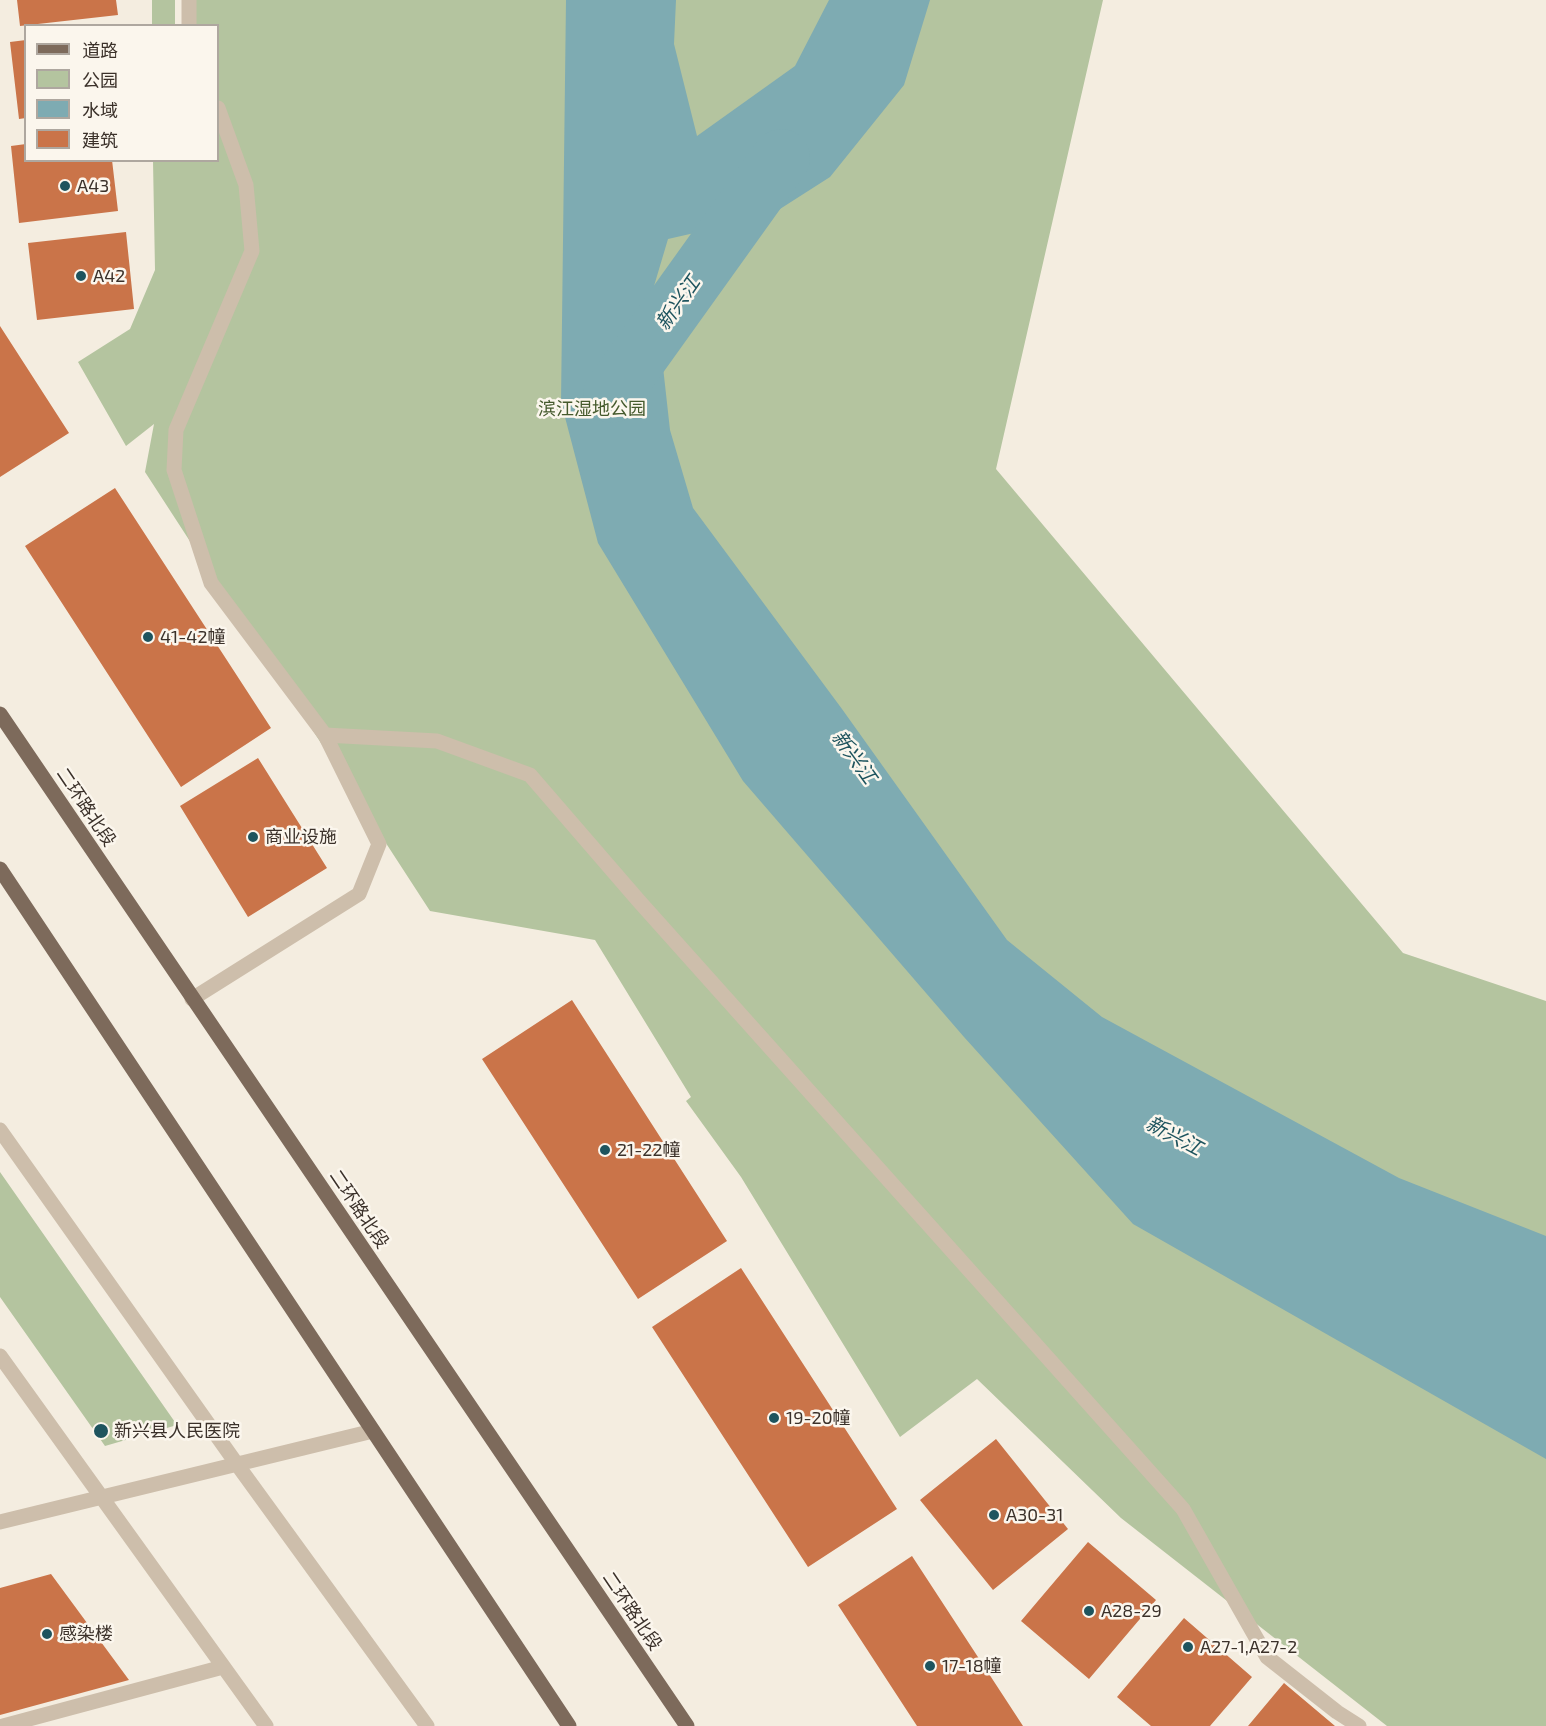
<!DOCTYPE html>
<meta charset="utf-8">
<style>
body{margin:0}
#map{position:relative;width:1546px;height:1726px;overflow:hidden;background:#f4ede0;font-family:"Exo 2","Noto Sans SC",sans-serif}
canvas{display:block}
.legend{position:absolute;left:24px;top:24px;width:195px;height:138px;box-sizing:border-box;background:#fbf6ed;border:2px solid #aea79f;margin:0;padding:8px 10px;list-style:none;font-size:18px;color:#3b312a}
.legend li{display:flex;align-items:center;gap:12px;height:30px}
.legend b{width:30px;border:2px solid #aea79f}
</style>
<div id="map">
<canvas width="1546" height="1726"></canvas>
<ul class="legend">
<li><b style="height:8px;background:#7d6a5b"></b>道路</li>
<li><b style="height:16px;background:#b4c49f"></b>公园</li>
<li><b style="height:16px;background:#7eabb2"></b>水域</li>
<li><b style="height:16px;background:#ca7449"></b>建筑</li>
</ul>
</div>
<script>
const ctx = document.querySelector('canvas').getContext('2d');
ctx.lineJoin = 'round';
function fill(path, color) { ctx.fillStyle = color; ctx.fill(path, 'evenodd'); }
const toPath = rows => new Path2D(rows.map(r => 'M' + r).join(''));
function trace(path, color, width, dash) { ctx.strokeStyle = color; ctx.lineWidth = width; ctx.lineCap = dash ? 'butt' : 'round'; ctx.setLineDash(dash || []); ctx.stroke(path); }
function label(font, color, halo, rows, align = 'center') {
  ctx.font = font + ' "Exo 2","Noto Sans SC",sans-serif'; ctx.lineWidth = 5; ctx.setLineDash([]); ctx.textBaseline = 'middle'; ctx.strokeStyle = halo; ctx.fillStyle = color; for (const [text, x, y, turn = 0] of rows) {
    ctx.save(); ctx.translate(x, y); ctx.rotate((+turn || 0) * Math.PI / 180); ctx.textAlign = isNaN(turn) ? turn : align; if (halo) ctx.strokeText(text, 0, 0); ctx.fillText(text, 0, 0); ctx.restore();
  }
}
fill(toPath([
 [152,0,175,0,175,25,152,25],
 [182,0,1103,0,996,469,1403,953,1546,1001,1546,1726,1387,1726,1121,1518,977,1379,900,1437,741,1177,686,1101,691,1097,595,940,430,911,145,472,154,424,126,446,78,362,130,329,155,270,153,161,218,160,218,26,182,25],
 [0,1172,177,1425,105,1446,0,1297]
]), '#b4c49f');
fill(toPath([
 [566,0,676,0,674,44,697,136,795,66,829,0,930,0,904,85,830,177,769,216,668,239,654,286,670,430,693,508,842,709,1007,940,1102,1017,1399,1178,1546,1236,1546,1459,1133,1224,964,1037,743,781,598,543,561,402]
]), '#7eabb2');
trace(toPath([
 [612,394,781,158]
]), '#7eabb2', 58);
fill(toPath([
 [17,0,116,0,118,15,20,26],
 [26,40,26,118,19,119,10,42],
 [26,144,26,160,112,160,118,211,19,223,11,146],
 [126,232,134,309,37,320,28,243],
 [0,326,69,433,0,477],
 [115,488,271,728,181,787,25,546],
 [258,758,327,868,248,917,180,806],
 [572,1000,727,1241,638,1299,482,1059],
 [741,1268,897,1509,808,1567,652,1327],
 [996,1439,1068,1529,993,1590,920,1500],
 [1088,1542,1156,1600,1089,1679,1021,1621],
 [912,1556,1023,1726,917,1726,838,1605],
 [51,1574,129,1680,0,1715,0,1588],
 [1184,1618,1252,1677,1210,1726,1151,1726,1117,1697],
 [1284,1683,1335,1726,1248,1726]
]), '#ca7449');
trace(toPath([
 [0,1130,236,1463,427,1726],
 [0,1356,266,1726],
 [0,1522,373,1431],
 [3,1726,223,1667]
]), '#cdbeab', 15);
trace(toPath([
 [189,26,189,0],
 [218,108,246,185,252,251,176,430,174,470,211,583,325,735,437,741,530,775,638,900,1183,1509,1267,1657,1337,1712,1359,1726],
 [192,999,359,894,379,844,325,735]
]), '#cdbeab', 15);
trace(toPath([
 [0,714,687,1726],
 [0,869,569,1726]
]), '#7d6a5b', 15);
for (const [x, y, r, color] of [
 [65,186,6,"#1e545e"],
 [81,276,6,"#1e545e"],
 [148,637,6,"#1e545e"],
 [253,837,6,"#1e545e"],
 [605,1150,6,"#1e545e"],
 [774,1418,6,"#1e545e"],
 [101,1431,8,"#1e545e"],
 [994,1515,6,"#1e545e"],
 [1089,1611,6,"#1e545e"],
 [47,1634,6,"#1e545e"],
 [1188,1647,6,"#1e545e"],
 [930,1666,6,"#1e545e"]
]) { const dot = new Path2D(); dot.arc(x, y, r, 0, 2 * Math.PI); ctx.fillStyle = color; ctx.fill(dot); trace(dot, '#fbf6ed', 2); }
label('18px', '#3b312a', '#fbf6ed', [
 ["A43",77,186],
 ["A42",93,276],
 ["41-42幢",160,637],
 ["商业设施",265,837],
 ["21-22幢",617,1150],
 ["19-20幢",786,1418],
 ["新兴县人民医院",114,1431],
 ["A30-31",1006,1515],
 ["A28-29",1101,1611],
 ["感染楼",59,1634],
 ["A27-1,A27-2",1200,1647],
 ["17-18幢",942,1666]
], 'left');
label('18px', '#455a2d', '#fbf6ed', [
 ["滨江湿地公园",592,409]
]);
label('18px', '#3b312a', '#fbf6ed', [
 ["二环路北段",86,807,56],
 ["二环路北段",359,1209,56],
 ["二环路北段",632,1611,56]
]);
label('italic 20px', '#1e545e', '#fbf6ed', [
 ["新兴江",678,303,-55],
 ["新兴江",854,757,54],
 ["新兴江",1174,1136,28]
]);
</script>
